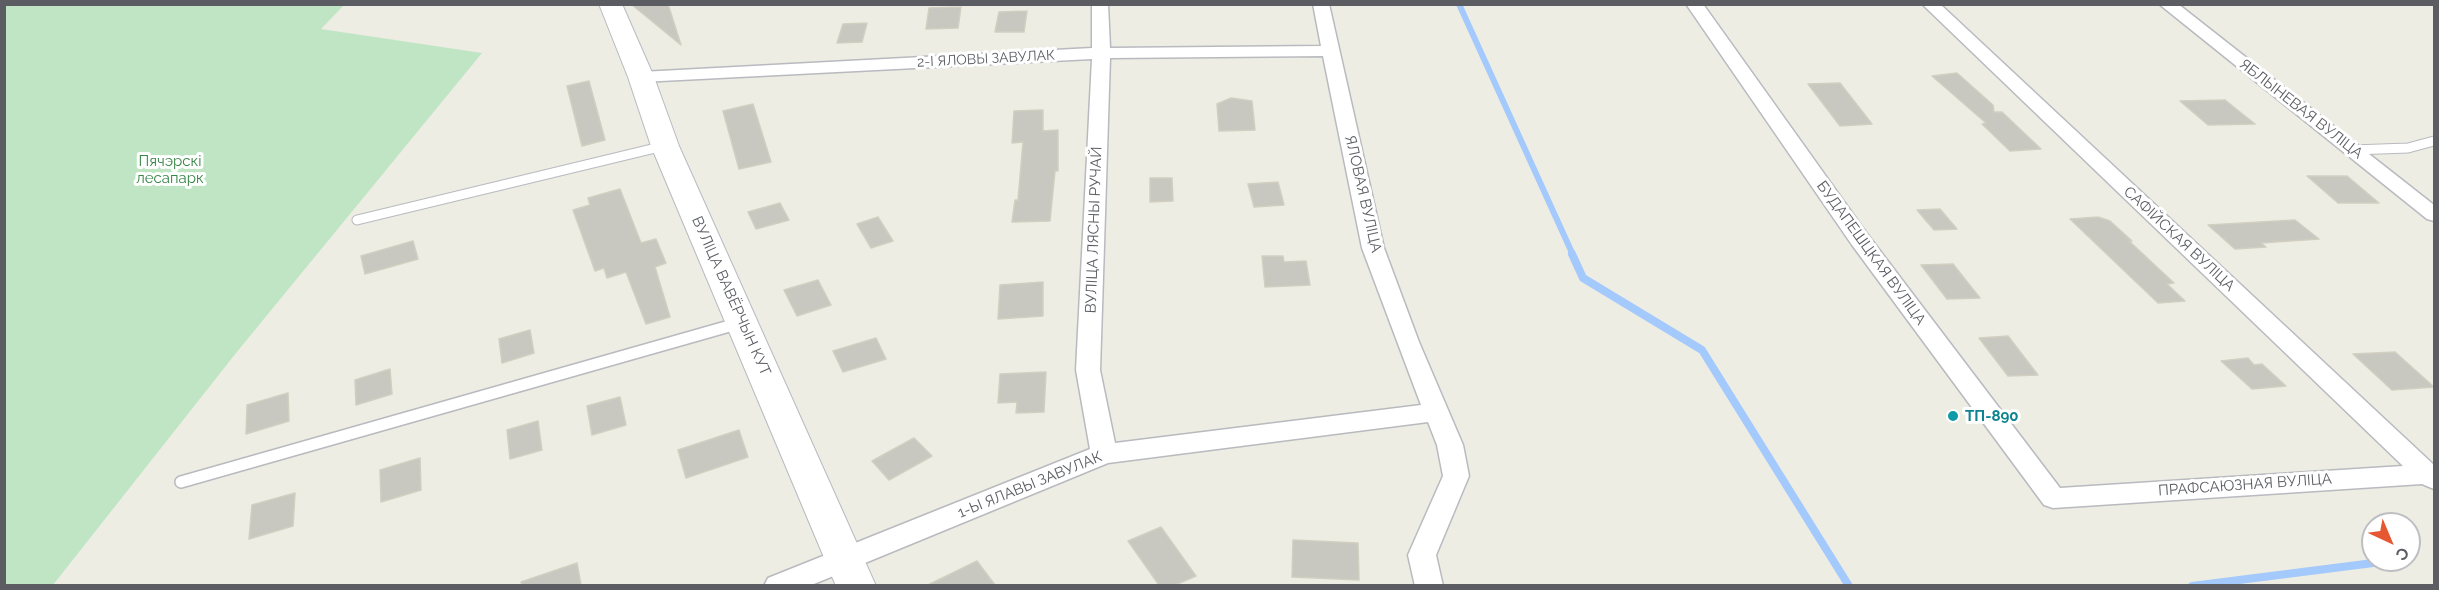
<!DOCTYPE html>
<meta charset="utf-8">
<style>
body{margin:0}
#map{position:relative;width:2439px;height:590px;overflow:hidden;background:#edede3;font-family:Raleway,sans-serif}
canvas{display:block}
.frame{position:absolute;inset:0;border:6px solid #5b5d63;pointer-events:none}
.north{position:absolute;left:2361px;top:512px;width:60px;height:60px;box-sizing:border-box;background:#fff;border:2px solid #bdbec1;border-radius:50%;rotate:136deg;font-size:16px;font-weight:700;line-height:24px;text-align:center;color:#5b5d63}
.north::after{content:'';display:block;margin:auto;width:21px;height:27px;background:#e55831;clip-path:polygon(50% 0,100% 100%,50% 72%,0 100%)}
</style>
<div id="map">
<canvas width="2439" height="590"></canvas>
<div class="frame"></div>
<div class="north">С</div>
</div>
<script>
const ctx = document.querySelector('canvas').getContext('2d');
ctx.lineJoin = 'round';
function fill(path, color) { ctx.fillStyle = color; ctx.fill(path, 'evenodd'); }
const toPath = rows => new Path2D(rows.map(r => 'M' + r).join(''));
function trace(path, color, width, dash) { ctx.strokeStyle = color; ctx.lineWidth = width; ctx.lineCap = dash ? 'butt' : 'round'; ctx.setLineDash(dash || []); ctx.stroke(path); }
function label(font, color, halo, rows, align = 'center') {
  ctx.font = font + ' Raleway,sans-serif'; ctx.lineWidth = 6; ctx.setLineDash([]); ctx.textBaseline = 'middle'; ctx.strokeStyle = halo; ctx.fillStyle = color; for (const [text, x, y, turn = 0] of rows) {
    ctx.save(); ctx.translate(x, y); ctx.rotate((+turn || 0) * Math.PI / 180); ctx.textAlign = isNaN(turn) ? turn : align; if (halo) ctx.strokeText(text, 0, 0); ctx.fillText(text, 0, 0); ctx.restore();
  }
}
fill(toPath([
 [4,5,344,5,321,29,482,53,236,353,53,585,5,585]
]), '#c0e5c5');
trace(toPath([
 [1459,4,1573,255]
]), '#a3c9fd', 6);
trace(toPath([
 [1572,254,1583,278,1702,350,1849,586],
 [2192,586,2397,560]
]), '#a3c9fd', 8);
const building = toPath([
 [631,4,668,4,681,45,631,4],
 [961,7,958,28,926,29,929,8,961,7],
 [1027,11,1024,32,995,32,999,12,1027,11],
 [867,23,862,42,837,43,843,24,867,23],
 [1957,73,1993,105,1994,112,2002,112,2041,149,2010,151,1982,124,1986,123,1932,76,1957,73],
 [589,81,605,140,582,146,567,86,589,81],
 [1840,83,1872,124,1840,126,1808,84,1840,83],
 [1231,98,1252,101,1255,130,1219,131,1217,104,1231,98],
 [2225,100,2255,124,2208,125,2180,101,2225,100],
 [753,104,771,162,739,169,723,111,753,104],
 [1043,110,1043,131,1058,130,1058,171,1055,171,1050,221,1012,222,1015,200,1018,200,1023,142,1012,143,1014,111,1043,110],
 [2307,176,2347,176,2379,203,2338,203,2307,176],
 [1150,178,1172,178,1173,201,1150,202,1150,178],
 [1278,182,1284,205,1254,207,1248,184,1278,182],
 [620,189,641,243,656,239,666,263,655,267,670,317,646,324,626,272,607,278,604,268,595,271,573,210,590,205,588,198,620,189],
 [780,203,789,220,756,229,748,212,780,203],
 [1940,209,1957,229,1934,230,1917,210,1940,209],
 [878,217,893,241,871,248,857,224,878,217],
 [2098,217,2110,221,2132,241,2129,241,2174,283,2167,284,2185,301,2158,303,2070,219,2098,217],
 [2295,220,2319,239,2261,243,2266,247,2235,249,2208,225,2295,220],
 [413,241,418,259,365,274,361,256,413,241],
 [1262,256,1283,256,1284,262,1306,261,1310,285,1265,287,1262,256],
 [1953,264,1980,298,1947,299,1921,265,1953,264],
 [818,280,831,305,797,316,784,290,818,280],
 [1043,282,1043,316,998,319,1000,285,1043,282],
 [530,330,534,353,502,363,499,339,530,330],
 [2008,336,2038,375,2008,376,1979,338,2008,336],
 [876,338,886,359,843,372,833,351,876,338],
 [2395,352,2434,387,2392,390,2353,354,2395,352],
 [2248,358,2254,365,2262,364,2286,386,2252,389,2221,361,2248,358],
 [390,369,392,394,356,405,355,380,390,369],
 [1046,372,1044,412,1016,413,1017,402,998,403,1000,374,1046,372],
 [288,393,289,421,246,434,247,405,288,393],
 [620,397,626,425,592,435,587,406,620,397],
 [538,421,542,450,510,459,507,430,538,421],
 [739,430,748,457,686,478,678,450,739,430],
 [914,438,932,456,889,480,872,461,914,438],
 [420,458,421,490,381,502,380,470,420,458],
 [295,493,293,526,249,539,252,505,295,493],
 [1161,527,1196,576,1175,585,1159,585,1128,541,1161,527],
 [1293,540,1358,543,1359,580,1292,577,1293,540],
 [977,561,995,585,928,585,977,561],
 [577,563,581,585,522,585,521,582,577,563]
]);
fill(building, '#c8c7c0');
trace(building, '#d2cfc1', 1.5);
const laneFar1 = toPath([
 [2353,150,2408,148,2434,141],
 [357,220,664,146]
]);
const lane = toPath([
 [181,482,740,323]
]);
const street = toPath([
 [1092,4,1108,4,1110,48,1321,46,1313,4,1329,4,1384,248,1419,342,1463,445,1469,476,1436,555,1443,586,1415,586,1408,555,1443,476,1437,445,1428,422,1108,463,809,586,764,586,768,578,1090,449,1076,370,1092,59,641,82,632,77,641,72,1092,48,1092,4],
 [1323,56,1362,248,1421,405,1115,443,1100,370,1110,58,1323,56],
 [1686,4,1703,4,1868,235,2060,488,2403,466,1922,4,1940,4,2434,465,2434,489,2422,484,2053,508,2044,505,1852,245,1686,4],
 [2159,4,2178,4,2434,205,2434,221,2427,219,2159,4]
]);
const secondary = toPath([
 [599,4,622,4,654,77,679,146,876,586,836,586,651,146,628,77,599,4]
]);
trace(laneFar1, '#b8babf', 11);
trace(lane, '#b8babf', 14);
trace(street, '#b8babf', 3);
trace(secondary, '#b8bac1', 2);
trace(laneFar1, '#fff', 9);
trace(lane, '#fff', 11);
fill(street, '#fff');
fill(secondary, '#fff');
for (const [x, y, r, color] of [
 [1953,416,6,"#0f9aa8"]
]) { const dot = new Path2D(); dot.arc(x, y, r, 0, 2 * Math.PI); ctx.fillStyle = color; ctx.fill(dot); trace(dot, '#fff', 2); }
label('14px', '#5b5d63', '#fff', [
 ["2-І ЯЛОВЫ ЗАВУЛАК",986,59,-3]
]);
label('15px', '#5b5d63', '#fff', [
 ["ЯБЛЫНЕВАЯ ВУЛІЦА",2301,109,38],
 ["ЯЛОВАЯ ВУЛІЦА",1363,194,77],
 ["ВУЛІЦА ЛЯСНЫ РУЧАЙ",1094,230,-88],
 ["САФІЙСКАЯ ВУЛІЦА",2179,239,43],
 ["БУДАПЕШЦКАЯ ВУЛІЦА",1871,253,54],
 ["ВУЛІЦА ВАВЁРЧЫН КУТ",731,296,66],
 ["1-Ы ЯЛАВЫ ЗАВУЛАК",1030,485,-22],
 ["ПРАФСАЮЗНАЯ ВУЛІЦА",2245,485,-4]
]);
label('15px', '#378646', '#fff', [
 ["Пячэрскі",170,161],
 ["лесапарк",170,178]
]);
label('bold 15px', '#0d838f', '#fff', [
 ["ТП-890",1965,416]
], 'left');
</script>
